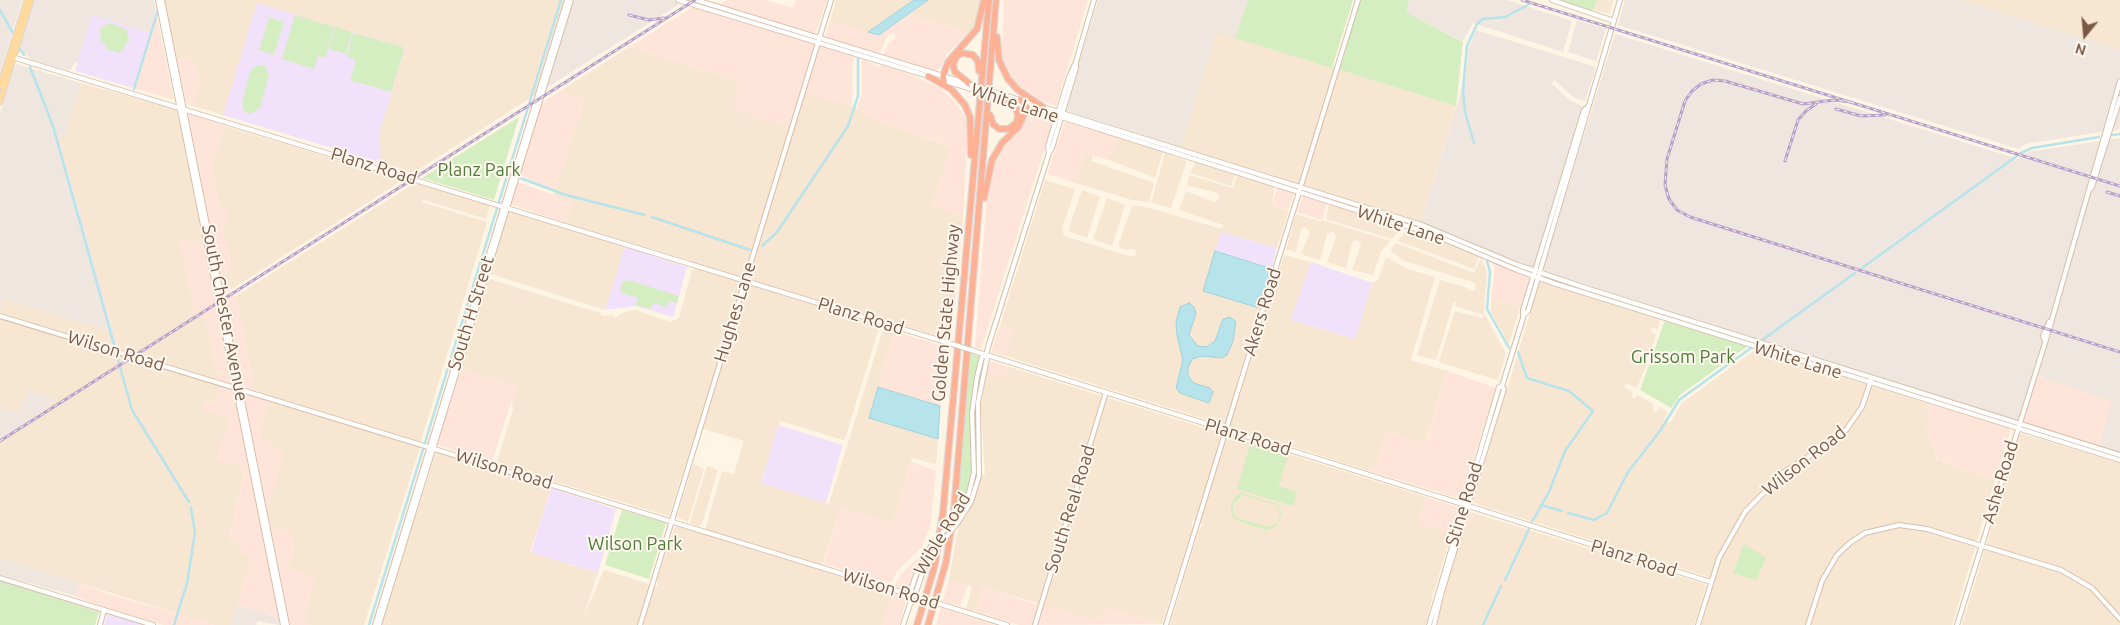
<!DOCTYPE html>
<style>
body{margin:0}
#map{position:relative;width:2120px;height:625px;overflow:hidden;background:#fff5e5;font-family:Ubuntu,sans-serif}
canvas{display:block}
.north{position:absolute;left:2060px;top:10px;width:50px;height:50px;-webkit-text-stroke:4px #fff8ee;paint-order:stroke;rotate:197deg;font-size:14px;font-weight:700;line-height:20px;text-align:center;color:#7b5947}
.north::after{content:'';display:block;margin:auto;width:18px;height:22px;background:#7b5947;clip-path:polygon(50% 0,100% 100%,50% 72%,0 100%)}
</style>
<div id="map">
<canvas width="2120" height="625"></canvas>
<div class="north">N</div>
</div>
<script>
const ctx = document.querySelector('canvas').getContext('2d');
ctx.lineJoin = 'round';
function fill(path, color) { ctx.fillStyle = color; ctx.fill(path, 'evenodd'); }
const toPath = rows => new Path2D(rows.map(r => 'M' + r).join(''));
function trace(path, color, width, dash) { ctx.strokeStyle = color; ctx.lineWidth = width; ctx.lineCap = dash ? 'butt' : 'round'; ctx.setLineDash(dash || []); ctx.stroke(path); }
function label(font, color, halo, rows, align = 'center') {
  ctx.font = font + ' Ubuntu,sans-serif'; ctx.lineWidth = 4; ctx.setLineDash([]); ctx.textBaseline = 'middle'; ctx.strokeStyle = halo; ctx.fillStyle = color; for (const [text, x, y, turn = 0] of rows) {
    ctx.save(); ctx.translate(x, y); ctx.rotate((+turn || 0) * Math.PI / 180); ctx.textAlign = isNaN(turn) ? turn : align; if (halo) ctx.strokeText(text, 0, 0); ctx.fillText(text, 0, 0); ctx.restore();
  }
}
fill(toPath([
 [164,0,574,0,546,88,413,173,381,163,378,144,379,134,405,48,257,4,223,115,193,106,199,78,191,56,177,59],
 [836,0,914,0,868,32,830,21],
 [928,0,981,0,976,24,971,33,910,14],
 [1597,0,1614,0,1609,14,1594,10],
 [1960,0,2120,0,2120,50],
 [1216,31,1456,106,1421,222,1181,147],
 [629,47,740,82,733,107,765,121,781,122,802,92,858,109,874,120,951,147,932,206,963,216,951,340,872,317,879,328,845,439,843,440,780,421,761,482,829,504,883,329,886,328,894,331,869,417,938,439,936,463,934,464,912,458,892,523,841,508,821,570,892,592,882,625,381,625,436,452,488,468,493,472,498,471,533,482,538,486,542,484,551,488,530,552,598,573,583,618,604,570,647,583,649,586,654,588,658,586,657,579,675,526,704,534,722,471,734,474,744,441,704,429,697,429,669,516,499,465,497,461,513,410,512,399,518,387,461,369,489,279,600,313,603,316,612,315,615,318,624,312,636,310,670,322,679,318,692,270,695,269,692,261,566,223,573,202,553,195,584,100,559,92],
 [81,83,188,113,214,248,180,239,193,306,191,313,204,315,220,387,215,403,229,418,246,467,228,539,241,543,238,552,252,557,231,625,215,625,197,620,0,558,0,443,56,399,28,390,20,413,0,407,0,307,3,299,108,330,114,350,119,352,59,137,64,138],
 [225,126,403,180,225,293,221,275,232,267,223,229,228,213,219,206,210,159,212,156,216,157],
 [1117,137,1163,152,1155,178,1109,160],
 [1085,152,1093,155,1091,161,1154,183,1149,202,1132,200,1076,183],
 [1165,153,1187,161,1171,208,1151,203],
 [1195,162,1235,175,1231,186,1190,173],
 [1189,175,1233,188,1237,175,1274,187,1272,205,1289,211,1277,248,1221,232,1203,291,1259,308,1237,383,1236,407,1284,255,1311,262,1291,320,1355,339,1372,283,1378,280,1386,257,1408,269,1435,277,1411,360,1447,371,1425,444,1386,432,1373,472,1005,356,1013,330,1000,326,1045,180,1075,189,1062,229,1064,236,1132,257,1136,255,1135,249,1126,250,1118,246,1132,206,1142,206,1222,229,1223,225,1179,210,1186,191,1214,202,1220,198,1217,193,1187,185],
 [415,183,490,205,486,219,424,200,421,202,487,222,421,441,403,441,420,447,364,625,305,625,304,616,310,597,288,568,295,546,270,526,267,509,284,452,270,447,258,438,268,405,252,388,253,383,236,296],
 [1082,190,1100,197,1087,238,1068,231],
 [1107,198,1125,205,1112,246,1093,239],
 [1329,204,1399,225,1401,228,1392,239,1326,219],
 [508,211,625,247,605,310,490,274],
 [1296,214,1321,222,1322,220,1390,241,1381,252,1373,275,1352,270,1361,245,1358,240,1352,242,1346,268,1327,262,1336,237,1333,231,1327,234,1320,260,1301,254,1310,232,1306,227,1301,229,1296,252,1286,249],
 [1408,228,1479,257,1474,269,1398,241],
 [1396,243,1474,273,1481,258,1487,271,1484,313,1506,354,1498,380,1441,363,1439,361,1455,311,1482,318,1484,315,1455,306,1456,302,1454,301,1436,360,1417,355,1440,280,1465,287,1471,291,1475,290,1476,285,1473,282,1404,261,1390,251],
 [1542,281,1660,319,1658,329,1652,328,1651,331,1656,335,1650,354,1642,353,1641,357,1648,361,1637,388,1626,383,1624,387,1633,392,1631,397,1634,399,1638,395,1654,404,1653,411,1655,413,1660,407,1668,412,1664,419,1670,423,1682,403,1756,349,1930,404,1926,431,1935,447,1936,460,1995,480,1952,625,1701,625,1714,584,1709,577,1473,503,1539,283],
 [1491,299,1520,307,1509,344,1491,312],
 [1009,367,1426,497,1419,523,1452,533,1433,594,1426,625,1170,625,1199,530,1203,525,1195,520,1191,522,1193,528,1162,624,1106,607,1101,622,982,587,975,611,966,609,972,587,949,579,959,523,967,515,982,476,985,474,981,408,986,374,1004,379],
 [2020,433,2120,463,2120,625,1962,625],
 [693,464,704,469,688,522,677,517],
 [707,466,718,470,702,524,698,526,690,523],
 [1470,512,1704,584,1706,587,1694,625,1437,625,1442,602]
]), '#f7e6d2');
fill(toPath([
 [727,0,765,0,793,8,796,0,827,0,815,34,719,4],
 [1004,0,1088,0,1056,106,1032,97,1015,84,1008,75,1003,64,1002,48],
 [693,7,854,56,852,73,853,93,850,107,802,92,791,125,765,121,732,107,740,82,629,47],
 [156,11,174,100,133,88],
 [910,14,971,33,947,53,941,67,935,71,884,55,888,44,896,38,894,33,888,35,880,52,877,53,825,37,830,21,879,35],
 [191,56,199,78,201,79,193,106,186,103,177,59],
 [862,59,879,67,883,65,902,71,931,84,940,88,956,103,965,117,968,131,963,216,932,207,950,146,874,120,858,109,862,89],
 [559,92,584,99,555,190,519,175,542,103],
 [188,113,225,126,216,157,212,156,210,159,219,206,228,213,223,230,233,267,221,275,225,293,236,296,253,383,252,388,264,392,268,405,259,438,271,442,270,447,284,452,267,509,270,526,292,533,295,546,288,568,316,576,304,616,305,625,279,625,278,617,237,605,252,557,238,552,241,543,228,539,246,468,216,459,229,418,201,410,204,400,215,403,220,387,204,315,191,314,193,306,180,239,214,248],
 [1027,115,1051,119,1053,121,981,349,975,347,987,196,992,167,1000,151,1022,127],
 [1065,122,1117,137,1109,160,1085,153,1076,183,1047,174],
 [518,182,573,202,566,223,511,204],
 [1277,188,1294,193,1288,210,1272,205],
 [1303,196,1327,203,1322,220,1297,212],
 [1492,261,1530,278,1520,307,1491,299,1495,269],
 [1000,326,1013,330,1005,356,991,352],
 [894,331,945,347,940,406,878,387],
 [990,361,1009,367,1004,380,986,374],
 [461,369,518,387,512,399,492,462,437,445],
 [1447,371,1496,388,1461,499,1373,472,1386,432,1426,444],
 [2033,375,2113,401,2099,445,2021,421],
 [1930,404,2009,428,2010,431,1995,480,1937,460,1935,447,1926,431],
 [911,462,936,471,930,527,921,548,897,571,891,583,824,564,841,508,892,523],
 [1426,497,1460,508,1452,533,1419,523],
 [920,556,921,558,910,589,896,587,895,584,901,574],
 [949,579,968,585,960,606,943,601],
 [79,583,112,595,215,625,163,625,101,606,75,596],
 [982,587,1039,605,1033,625,1019,625,975,611],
 [892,592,907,598,899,625,882,625],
 [1044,604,1101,622,1106,607,1162,624,1037,625],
 [941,607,947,610,995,625,936,625]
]), '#ffe4d9');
fill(toPath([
 [0,0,22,0,0,73],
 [34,0,154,0,156,11,150,33,92,16,78,62,75,62,70,71,30,59,27,55,18,52],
 [574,0,671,0,681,3,546,88],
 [1098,0,1248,0,1235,38,1216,32,1181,147,1064,110],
 [1409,0,1507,0,1572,21,1563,52,1473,23,1463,41,1406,12],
 [1625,0,1960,0,2120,50,2120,129,2025,144,2019,149,1618,25],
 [1577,20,1606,29,1596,61,1568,52],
 [1476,30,1596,67,1585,101,1573,97,1554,79,1552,84,1571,101,1582,106,1533,268,1421,222,1466,75,1469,47],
 [1615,34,2018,159,2028,152,2120,138,2120,452,2099,445,2112,401,2034,375,2021,421,1542,271],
 [16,64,81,83,64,138,59,137,79,209,74,208,80,210,119,352,114,350,107,330,3,299,0,307,0,113],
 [28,390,56,399,0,443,0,407,20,413],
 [0,558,79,583,75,596,0,575],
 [237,605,278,617,279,625,258,621,256,625,231,625]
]), '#eee6df');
fill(toPath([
 [257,3,405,48,379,134,381,163,223,115],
 [92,15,150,33,133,88,75,71],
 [1221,232,1277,248,1272,269,1215,251],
 [625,247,687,267,673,317,636,306,605,310],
 [1311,262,1372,283,1355,339,1291,320],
 [778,425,843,445,826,503,761,483],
 [551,488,616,509,598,573,531,552],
 [107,614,143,625,104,625]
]), '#f2e1fb');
fill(toPath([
 [1248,0,1353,0,1332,68,1235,38],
 [1360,0,1409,0,1406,12,1463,42,1456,106,1340,70],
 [1557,0,1597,0,1593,11],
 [295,15,335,27,325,58,318,56,314,69,282,59],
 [269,17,284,22,274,55,259,50],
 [107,24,113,24,127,30,129,41,123,48,127,51,121,49,120,53,106,49,107,45,99,42,101,41,100,30],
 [336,27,352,32,346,54,329,49],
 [353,33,403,47,404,50,391,92,350,80,356,60,347,57],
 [256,65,265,66,269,75,260,108,250,114,244,111,242,103,250,72],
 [519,117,494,200,422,178],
 [628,280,679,296,677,303,669,301,667,307,653,303,651,309,636,305,638,298,620,292,623,282],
 [1665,320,1748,346,1680,395,1671,408,1640,390],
 [969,353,979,356,980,359,971,400,973,468,968,490,955,514],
 [1250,445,1288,456,1279,486,1297,492,1293,506,1237,489],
 [1241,493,1278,504,1282,513,1277,526,1266,530,1235,520,1231,513,1231,504,1236,496],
 [1242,495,1277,505,1280,512,1278,523,1269,527,1237,518,1233,512,1233,504],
 [622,510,666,523,649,579,605,565],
 [1744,544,1766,558,1756,580,1733,573],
 [0,581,99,612,95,625,0,625]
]), '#d4eec1');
const water = toPath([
 [914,0,928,0,879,35,868,32,914,0],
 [1215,251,1272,269,1259,308,1203,291,1215,251],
 [1189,303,1194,307,1196,313,1189,335,1198,346,1207,347,1215,341,1223,319,1230,317,1236,322,1233,341,1227,355,1222,358,1202,356,1192,359,1188,368,1188,376,1194,383,1210,388,1213,392,1209,403,1180,393,1176,388,1183,360,1177,335,1176,322,1180,307,1189,303],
 [878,387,940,406,938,439,869,418,878,387]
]);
fill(water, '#b7e3eb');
trace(water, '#9cd4de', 1);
trace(toPath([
 [0,10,13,33],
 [20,49,24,55],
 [30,67,53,126,115,348],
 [134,89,159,7],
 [2112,135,2120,134],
 [1474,143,1465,112,1463,90,1467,46,1477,24,1483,19,1505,17,1528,5],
 [520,178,566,195,645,215],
 [652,217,750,250],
 [762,246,777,232,848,126,858,96,858,58],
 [1487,261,1490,272,1487,309,1509,348],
 [1862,268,2021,153,2032,148,2099,137],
 [1518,352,1527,378,1569,391,1593,411,1565,451,1549,492,1532,522],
 [117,354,119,363],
 [120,367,132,410,189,502],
 [1541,505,1562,511],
 [1568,513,1594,520,1607,513,1628,472,1660,431,1679,400,1855,273],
 [1505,580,1529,529],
 [174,625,187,583,195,533,191,508],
 [369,625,561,0],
 [1483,625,1501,586]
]), '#b7e3eb', 2.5);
const secondary = toPath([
 [158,0,283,625],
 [162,0,287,625],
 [678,0,928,76],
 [696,0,966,83],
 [1552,0,1614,21],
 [12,57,952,344],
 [942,80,971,89],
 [1001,94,1422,225,1518,265,1583,287,2120,455],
 [1007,100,1432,234,1517,270,1556,284,2120,460],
 [1049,153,1048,146,1069,77,1076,62,1094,0],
 [2089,190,2092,187,2120,98],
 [1524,315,1528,311,1538,278,1620,0],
 [0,316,921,598],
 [2044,339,2043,336,2049,322],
 [974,351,1711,582],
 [959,512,969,493,974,472,972,413,977,377,982,357,986,355,989,344,1049,153,1052,148,1076,68,1076,62],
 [959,521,971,502,979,476,978,403,987,358,986,355],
 [0,578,153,625],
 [913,595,911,590,916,575,930,548],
 [940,604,1007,625],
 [100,625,104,610],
 [375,625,567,0],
 [379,625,571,0],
 [640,625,831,0],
 [903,625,913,595,916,592,923,571,935,551],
 [1035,625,1106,392],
 [1166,625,1358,0],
 [1429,625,1499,387,1502,386],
 [1434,625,1441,595,1504,389,1502,386,1523,318,1523,310,1584,110,1588,107],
 [1698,625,1719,558,1745,512,1784,472,1830,443,1846,430,1862,407,1871,380],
 [1808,625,1822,581,1837,555,1851,542,1865,533,1899,525,1927,529,2061,570,2092,588,2120,619],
 [1957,625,2049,330,2120,81]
]);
const primary = toPath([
 [0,86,27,0],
 [0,102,31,0]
]);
const highway = toPath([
 [997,37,999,60,1008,79,1018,90,1043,107],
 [928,76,951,89,965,105,970,117,971,155],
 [944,81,943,76,948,62,977,29,984,0],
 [971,85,955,72,953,65,956,57,962,53,973,55,978,61,979,71],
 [990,115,993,124,999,129,1009,129,1017,122,1018,116,1016,108,1000,98],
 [984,198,992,160,1002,143,1019,126,1025,112,1027,107,1020,100],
 [917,625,935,565,943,512,989,0],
 [928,625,946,562,954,510,996,0]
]);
trace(secondary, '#d8bea9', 6);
trace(primary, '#dfd7d3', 7);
trace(highway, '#dfd7d3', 8);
trace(secondary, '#fff', 4);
trace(primary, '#ffda9c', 4.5);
trace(highway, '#ffb196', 5.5);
const rail = toPath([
 [1522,0,2120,186],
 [629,15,649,20,664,18],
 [1851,102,1834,100,1803,104,1725,81,1713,80,1701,84,1692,91,1685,101,1667,159,1665,185,1669,199,1677,210,1690,217,2120,352],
 [1836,109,1861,116,1885,115],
 [1785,161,1798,120,1806,111,1816,104],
 [2107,192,2120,196],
 [0,441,695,0]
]);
trace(rail, '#b7a1ca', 3);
trace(rail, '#fff8ee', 1, [4]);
const secondaryBridge = toPath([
 [971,85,1001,94],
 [971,89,1000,98],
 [952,344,974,351],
 [930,548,959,512],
 [935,551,959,521],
 [921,598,940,604]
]);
trace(secondaryBridge, '#d8bea9', 6, []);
trace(secondaryBridge, '#fff', 4);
label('18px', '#7b5947', '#fff8ee', [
 ["White Lane",1015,103,18],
 ["Planz Road",374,166,17],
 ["White Lane",1401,225,18],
 ["Hughes Lane",735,312,-73],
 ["Akers Road",1262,312,-73],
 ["South Chester Avenue",225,313,79],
 ["South H Street",471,313,-73],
 ["Golden State Highway",946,313,-85],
 ["Planz Road",861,316,17],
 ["Wilson Road",116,351,17],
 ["White Lane",1798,360,17],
 ["Planz Road",1248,437,17],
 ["Wilson Road",1804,461,-38],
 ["Wilson Road",504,469,17],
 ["Ashe Road",2000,482,-73],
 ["Stine Road",1464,504,-73],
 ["South Real Road",1070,509,-73],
 ["Wible Road",942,534,-59],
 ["Planz Road",1634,558,17],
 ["Wilson Road",891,589,17]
]);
label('18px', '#4e7c3b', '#fff8ee', [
 ["Planz Park",479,170],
 ["Grissom Park",1683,357],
 ["Wilson Park",635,544]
]);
</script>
